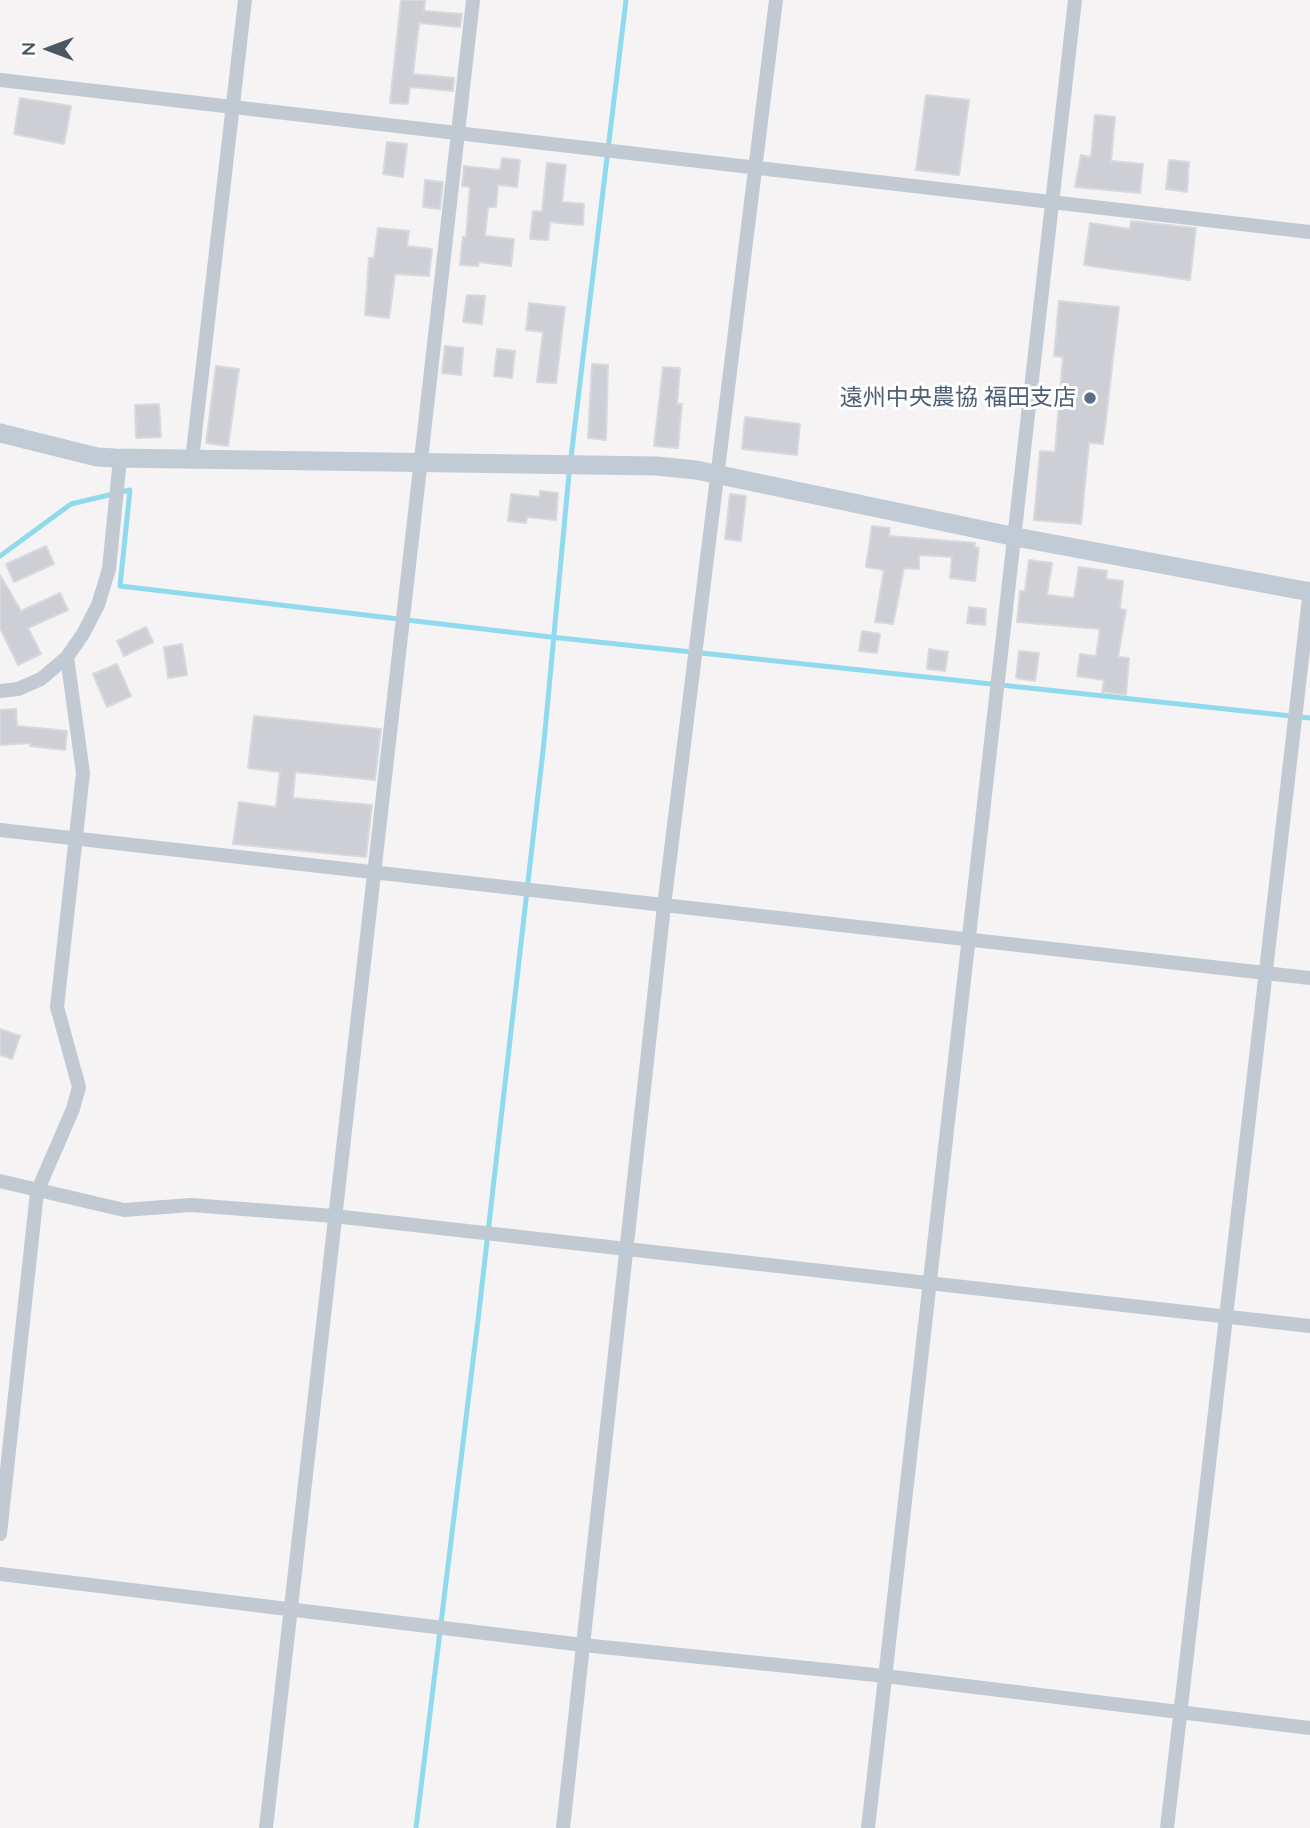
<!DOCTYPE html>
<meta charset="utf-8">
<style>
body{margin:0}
#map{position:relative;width:1310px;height:1828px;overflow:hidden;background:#f5f3f3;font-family:Quicksand,sans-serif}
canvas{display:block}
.north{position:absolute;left:14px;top:14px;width:70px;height:70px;-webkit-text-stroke:5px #fff;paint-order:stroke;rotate:270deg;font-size:19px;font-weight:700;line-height:28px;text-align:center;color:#4a5661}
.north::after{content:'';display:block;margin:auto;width:24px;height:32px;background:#4a5661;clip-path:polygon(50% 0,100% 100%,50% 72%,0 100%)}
</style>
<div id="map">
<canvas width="1310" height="1828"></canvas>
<div class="north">N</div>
</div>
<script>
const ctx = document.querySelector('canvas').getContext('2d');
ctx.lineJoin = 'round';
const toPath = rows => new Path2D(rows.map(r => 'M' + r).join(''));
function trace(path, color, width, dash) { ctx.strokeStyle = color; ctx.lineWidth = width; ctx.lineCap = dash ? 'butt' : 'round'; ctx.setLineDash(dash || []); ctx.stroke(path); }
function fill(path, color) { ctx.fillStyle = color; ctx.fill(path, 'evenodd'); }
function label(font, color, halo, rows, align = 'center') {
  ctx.font = font + ' Quicksand,"Noto Sans JP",sans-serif'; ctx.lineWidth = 6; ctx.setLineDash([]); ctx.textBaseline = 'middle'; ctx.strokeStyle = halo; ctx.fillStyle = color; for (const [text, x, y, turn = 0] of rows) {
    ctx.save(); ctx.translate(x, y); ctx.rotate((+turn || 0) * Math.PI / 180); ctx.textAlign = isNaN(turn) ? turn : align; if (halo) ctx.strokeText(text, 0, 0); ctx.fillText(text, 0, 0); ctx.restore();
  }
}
trace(toPath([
 [0,556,71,504,130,490,120,586,551,637,1310,718],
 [416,1828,478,1320,544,742,569,474,626,0]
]), '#90daee', 5);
const building = toPath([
 [401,0,425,0,424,11,462,14,460,27,419,23,413,74,454,78,453,91,410,87,408,104,390,103,401,0],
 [926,95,969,100,959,175,916,170,926,95],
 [20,98,71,106,64,144,14,134,20,98],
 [1095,115,1115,117,1111,161,1143,164,1140,193,1075,187,1081,155,1091,157,1095,115],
 [387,142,407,144,403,177,383,174,387,142],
 [502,158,520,160,517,187,498,185,496,207,488,207,485,236,514,239,511,266,479,262,478,266,460,265,463,237,466,238,470,187,462,186,464,166,500,170,502,158],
 [1169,160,1189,162,1187,192,1166,189,1169,160],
 [547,163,566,165,562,202,584,204,583,225,550,222,548,240,530,239,533,211,542,212,547,163],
 [425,180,443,182,440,209,423,207,425,180],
 [1131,221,1196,228,1190,280,1084,265,1090,223,1130,229,1131,221],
 [378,228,409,231,407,246,432,249,429,276,395,274,389,318,365,315,369,258,374,258,378,228],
 [467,295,485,296,482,324,463,322,467,295],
 [1059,301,1119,307,1103,444,1089,443,1081,524,1034,520,1040,451,1055,452,1063,357,1054,356,1059,301],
 [529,303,565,307,556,383,537,382,543,332,526,330,529,303],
 [445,346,463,348,461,375,442,373,445,346],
 [497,349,515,351,512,378,494,376,497,349],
 [592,364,608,365,606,440,588,438,592,364],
 [216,366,239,369,228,446,206,443,216,366],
 [663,367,680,368,677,404,682,404,678,448,654,446,663,367],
 [159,404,161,437,136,438,135,405,159,404],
 [745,417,800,424,797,455,742,449,745,417],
 [540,491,558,493,556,520,527,517,526,523,508,521,511,494,540,497,540,491],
 [730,494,746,496,741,541,725,539,730,494],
 [872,526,890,528,889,536,975,543,974,547,979,548,975,581,950,578,952,557,919,555,919,569,904,568,893,624,875,622,884,570,866,567,872,526],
 [46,546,54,564,14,582,6,564,46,546],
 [1029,560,1052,563,1047,595,1074,598,1079,567,1107,571,1106,579,1123,581,1120,609,1126,610,1118,657,1129,658,1126,695,1102,692,1104,680,1077,676,1080,654,1096,656,1100,629,1017,622,1020,591,1025,591,1029,560],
 [0,575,21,611,60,593,68,610,28,628,41,654,18,665,0,628,0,575],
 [969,607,986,609,985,625,967,623,969,607],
 [146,627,153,642,124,656,117,641,146,627],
 [862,631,880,634,877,653,859,651,862,631],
 [182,644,187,675,168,678,164,647,182,644],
 [929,649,948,652,945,671,927,669,929,649],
 [1019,651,1039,653,1035,681,1016,678,1019,651],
 [117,664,131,696,107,707,93,674,117,664],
 [16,709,17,726,67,731,65,750,30,746,31,743,0,745,0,710,16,709],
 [254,716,381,729,375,780,295,772,293,798,372,805,366,857,233,844,239,802,276,807,280,772,248,768,254,716],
 [0,1029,20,1036,12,1059,0,1055,0,1029]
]);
fill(building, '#cdcfd5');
trace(building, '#d7d9de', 2);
trace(toPath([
 [0,80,1310,232],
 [192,460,245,0],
 [0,691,18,689,41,679,67,657,83,634,98,605,109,569,120,459],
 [0,830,1310,978],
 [0,1181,124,1210,191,1205,334,1216,1310,1326],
 [0,1534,37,1192,73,1109,79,1087,57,1007,83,773,67,657],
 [0,1574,583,1645,885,1676,1310,1728],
 [266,1828,473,0],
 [563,1828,664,906,776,0],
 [868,1828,1075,0],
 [1167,1828,1310,589]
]), '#c1cad2', 14);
trace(toPath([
 [0,433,97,457,115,458,657,466,696,470,1016,537,1310,592]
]), '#c1cbd6', 19);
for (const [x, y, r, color] of [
 [1090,398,7,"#5c6f8a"]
]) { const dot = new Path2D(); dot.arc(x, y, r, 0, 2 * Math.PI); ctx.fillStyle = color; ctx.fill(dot); trace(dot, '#fff', 2.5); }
label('23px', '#4e5e75', '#fff', [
 ["遠州中央農協 福田支店",1076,398]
], 'right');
</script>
